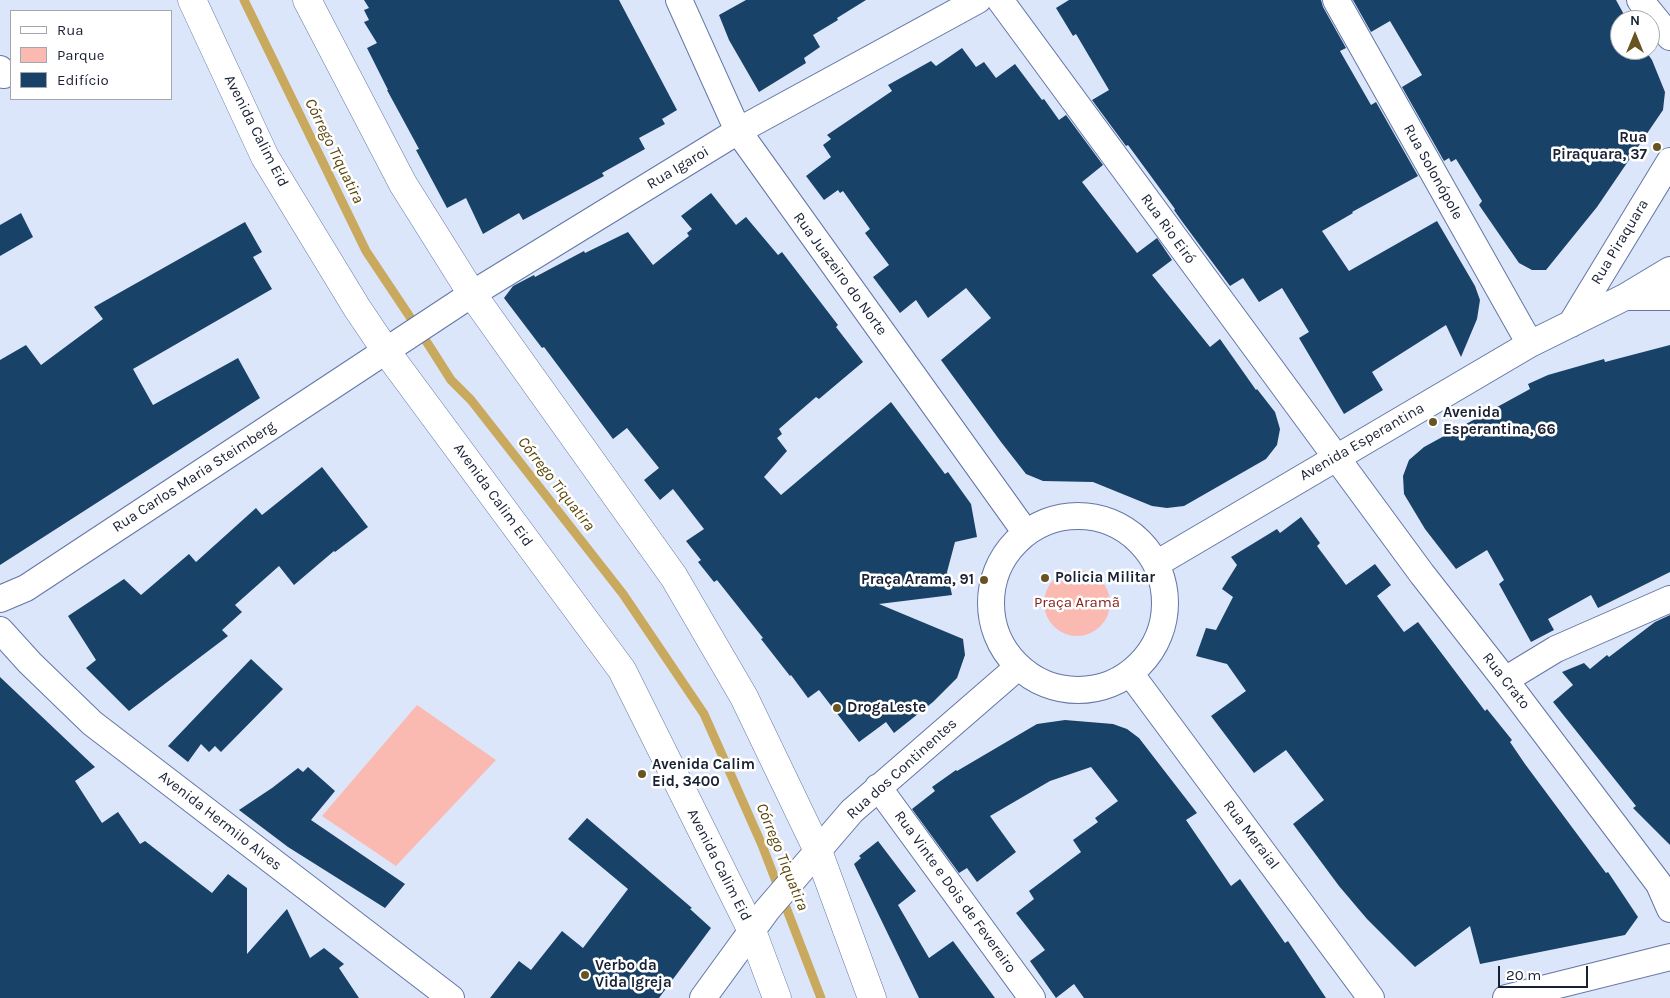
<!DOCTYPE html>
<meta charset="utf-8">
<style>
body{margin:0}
#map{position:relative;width:1670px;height:998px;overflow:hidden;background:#dce6fb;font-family:Karla,sans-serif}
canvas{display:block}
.legend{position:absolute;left:10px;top:10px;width:162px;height:90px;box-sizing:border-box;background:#fff;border:1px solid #a3a6ad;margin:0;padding:6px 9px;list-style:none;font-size:15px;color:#182033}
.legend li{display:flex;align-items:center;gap:10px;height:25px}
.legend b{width:25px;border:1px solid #a3a6ad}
.north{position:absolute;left:1610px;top:10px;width:50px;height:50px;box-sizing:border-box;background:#fff;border:1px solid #a3a6ad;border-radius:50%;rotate:0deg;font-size:14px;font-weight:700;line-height:20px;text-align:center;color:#182033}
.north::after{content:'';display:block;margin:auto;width:18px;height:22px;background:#685422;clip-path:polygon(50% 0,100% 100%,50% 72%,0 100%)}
.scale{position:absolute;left:1498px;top:966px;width:90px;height:22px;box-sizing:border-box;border:2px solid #182033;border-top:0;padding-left:6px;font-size:15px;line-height:18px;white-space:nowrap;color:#182033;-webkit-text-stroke:4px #fff;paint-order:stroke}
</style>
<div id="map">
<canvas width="1670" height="998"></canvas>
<ul class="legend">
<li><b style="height:6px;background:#fff"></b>Rua</li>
<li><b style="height:14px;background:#fbbab1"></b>Parque</li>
<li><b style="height:14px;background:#184267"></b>Edifício</li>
</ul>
<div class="north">N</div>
<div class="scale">20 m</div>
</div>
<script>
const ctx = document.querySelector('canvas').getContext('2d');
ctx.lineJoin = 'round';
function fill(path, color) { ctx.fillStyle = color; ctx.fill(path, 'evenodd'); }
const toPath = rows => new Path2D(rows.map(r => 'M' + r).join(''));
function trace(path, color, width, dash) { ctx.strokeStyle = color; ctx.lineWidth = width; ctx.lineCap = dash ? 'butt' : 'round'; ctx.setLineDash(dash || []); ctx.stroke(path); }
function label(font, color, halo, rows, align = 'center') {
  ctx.font = font + ' Karla,sans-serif'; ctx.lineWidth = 5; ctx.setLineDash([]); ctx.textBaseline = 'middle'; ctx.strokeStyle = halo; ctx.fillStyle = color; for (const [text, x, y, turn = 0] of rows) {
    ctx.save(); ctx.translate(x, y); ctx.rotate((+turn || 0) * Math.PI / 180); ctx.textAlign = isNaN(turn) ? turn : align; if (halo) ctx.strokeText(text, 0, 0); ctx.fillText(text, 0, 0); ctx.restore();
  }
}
fill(toPath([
 '1044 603a33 33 0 1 1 66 0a33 33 0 1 1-66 0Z',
 [417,705,496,760,396,866,322,816]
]), '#fbbab1');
trace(toPath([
 [244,0,366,251,430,347,451,380,471,400,623,594,704,714,762,845,821,998]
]), '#c8a95e', 9);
fill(toPath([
 [364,0,619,0,677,110,662,119,665,124,639,138,645,149,602,173,604,176,523,220,519,213,483,234,466,198,447,208,416,150,419,149,387,90,388,90,367,48,377,43,364,22,369,20,364,10,369,8],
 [746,0,866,0,837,18,838,20,813,35,820,47,804,58,806,63,759,92,729,40,719,15],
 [1069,0,1321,0,1323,7,1346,48,1340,51,1371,105,1376,102,1418,176,1352,212,1353,213,1322,231,1349,271,1437,221,1475,286,1480,300,1477,319,1461,357,1446,325,1372,372,1383,390,1344,414,1299,338,1309,332,1282,288,1259,302,1243,278,1230,286,1181,220,1174,210,1175,209,1128,145,1126,146,1092,100,1109,90,1076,34,1073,36,1056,8],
 [1353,0,1616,0,1627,20,1620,20,1620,50,1645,50,1652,60,1665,92,1663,110,1597,207,1546,270,1532,270,1519,263,1479,205,1482,201,1456,159,1451,162,1449,158,1444,161,1402,87,1422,75,1390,21,1371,32],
 [962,48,976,67,984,62,996,78,1015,64,1042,100,1044,99,1059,120,1066,115,1103,165,1082,182,1137,253,1157,238,1172,260,1152,275,1210,347,1220,339,1256,390,1257,389,1275,412,1280,429,1277,445,1266,459,1184,506,1167,508,1152,506,1093,482,1043,481,1026,474,1001,442,941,360,991,318,966,288,928,318,916,300,900,313,873,277,889,265,865,233,870,229,843,191,840,193,838,190,824,200,806,176,831,157,823,145,831,139,827,135,892,91,888,85,931,61,936,66],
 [711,193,736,225,746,217,778,255,782,252,838,325,836,327,863,362,819,399,816,397,779,429,782,434,777,438,787,451,764,477,781,495,891,402,945,474,948,472,971,504,977,537,955,542,947,572,952,595,879,604,963,639,965,655,957,678,933,702,894,733,886,722,859,742,819,690,808,698,791,675,790,676,761,639,763,638,717,580,714,582,698,562,701,560,686,541,704,529,673,489,660,500,644,480,659,468,627,428,613,439,544,347,542,348,504,298,513,286,534,275,535,277,584,251,585,253,628,232,653,265,689,236,687,233,692,229,681,216],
 [21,213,33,237,0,256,0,225],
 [245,222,262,252,253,257,272,289,133,369,153,405,238,358,260,398,0,565,0,360,26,345,41,365,103,319,94,307],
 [1670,345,1670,572,1598,608,1591,595,1548,619,1554,630,1531,642,1499,584,1504,580,1487,550,1456,569,1425,529,1404,494,1403,476,1409,460,1424,447,1530,389,1528,384,1548,375,1604,359,1605,362],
 [322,467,368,527,335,552,334,551,294,585,279,566,235,605,242,612,222,630,228,636,129,711,86,668,96,660,68,616,124,579,141,595,189,554,196,562,256,508,262,515],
 [1301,517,1320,543,1317,546,1346,585,1375,564,1391,585,1377,596,1404,632,1418,622,1485,711,1487,709,1512,740,1510,742,1525,764,1606,873,1608,872,1638,917,1625,935,1480,964,1470,926,1415,967,1367,919,1339,886,1293,824,1324,800,1286,750,1254,773,1211,716,1246,691,1227,664,1196,656,1206,628,1216,630,1233,597,1222,589,1237,565,1231,557,1277,529,1280,533],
 [1670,615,1670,845,1633,808,1636,806,1553,702,1573,685,1562,672,1584,663,1590,669,1607,655,1609,657,1655,622],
 [251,659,283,689,221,752,215,746,209,752,201,744,188,762,168,746],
 [0,677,95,767,75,781,102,823,118,812,140,844,145,841,212,893,228,874,247,888,247,954,287,909,310,958,324,948,344,964,339,968,359,998,0,998],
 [1065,720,1113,724,1127,729,1139,738,1197,813,1186,820,1231,886,1240,879,1285,943,1288,941,1326,998,1084,998,1074,984,1056,998,1030,961,1045,950,1016,913,1034,899,1029,891,1081,852,1073,840,1098,822,1095,818,1118,801,1091,767,1050,781,990,816,1016,852,977,882,967,868,959,873,912,809,935,791,932,787,956,770,957,771,1037,724],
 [308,767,335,791,311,820,405,884,385,908,288,847,239,810,272,788,298,768,303,772],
 [587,818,692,908,690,909,711,928,659,998,490,998,519,961,531,970,562,931,583,948,628,889,568,839],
 [878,841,916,891,898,905,929,958,953,941,995,998,919,998,854,864,861,858,859,856]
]), '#184267');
const minor = toPath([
 [679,0,738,131,1026,533],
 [1000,0,1422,574,1505,680,1659,884,1670,909],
 [1336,0,1530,344],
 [1640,0,1670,37],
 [0,69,4,75],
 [1626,297,1670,297],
 [1571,324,1670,161],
 '991 603a87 87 0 1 1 174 0a87 87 0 1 1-174 0Z',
 [1156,564,1530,344,1625,297,1670,270],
 [0,599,26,588,472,294,738,131,978,0],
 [0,630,30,663,92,723,451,998],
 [1130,673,1371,998],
 [1505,680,1556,649,1670,599],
 [878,787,1032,998],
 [703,998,767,910,852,811,1018,667],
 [1506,998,1670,957]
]);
const primary = toPath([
 [192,0,265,157,357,308,386,351,622,670,752,931,777,998],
 [307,0,403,184,472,294,674,577,744,697,818,851,872,998]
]);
trace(minor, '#6376a6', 28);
trace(primary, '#6376a6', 29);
trace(minor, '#fff', 26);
trace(primary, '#fff', 28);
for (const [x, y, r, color] of [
 [1657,147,5,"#685422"],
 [1433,422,5,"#685422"],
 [1045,578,5,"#685422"],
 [984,580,5,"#685422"],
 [837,708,5,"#685422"],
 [642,774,5,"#685422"],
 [585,975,5,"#685422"]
]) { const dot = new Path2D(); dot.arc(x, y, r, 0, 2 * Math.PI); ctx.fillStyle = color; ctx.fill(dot); trace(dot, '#fff', 2); }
label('15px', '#182033', '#fff', [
 ["Avenida Calim Eid",256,131,63],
 ["Rua Igaroi",678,168,-31],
 ["Rua Solonópole",1433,172,61],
 ["Rua Rio Eiró",1168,229,54],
 ["Rua Piraquara",1620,242,-59],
 ["Rua Juazeiro do Norte",840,274,54],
 ["Avenida Esperantina",1362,442,-30],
 ["Rua Carlos Maria Steimberg",194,477,-33],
 ["Avenida Calim Eid",493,495,54],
 ["Rua Crato",1506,681,52],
 ["Rua dos Continentes",902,769,-42],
 ["Avenida Hermilo Alves",220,821,38],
 ["Rua Maraial",1251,835,53],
 ["Avenida Calim Eid",719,865,63],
 ["Rua Vinte e Dois de Fevereiro",955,892,54]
]);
label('bold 15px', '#182033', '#fff', [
 ["Rua",1647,138,"right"],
 ["Piraquara, 37",1647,155,"right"],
 ["Avenida",1443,413],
 ["Esperantina, 66",1443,430],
 ["Policia Militar",1055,578],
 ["Praça Arama, 91",974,580,"right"],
 ["DrogaLeste",847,708],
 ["Avenida Calim",652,765],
 ["Eid, 3400",652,782],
 ["Verbo da",595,966],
 ["Vida Igreja",595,983]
], 'left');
label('15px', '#82231e', '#fff', [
 ["Praça Aramã",1077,603]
]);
label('italic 16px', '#5a4507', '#fff', [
 ["Córrego Tiquatira",334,151,64],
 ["Córrego Tiquatira",556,484,52],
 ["Córrego Tiquatira",782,857,68]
]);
</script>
